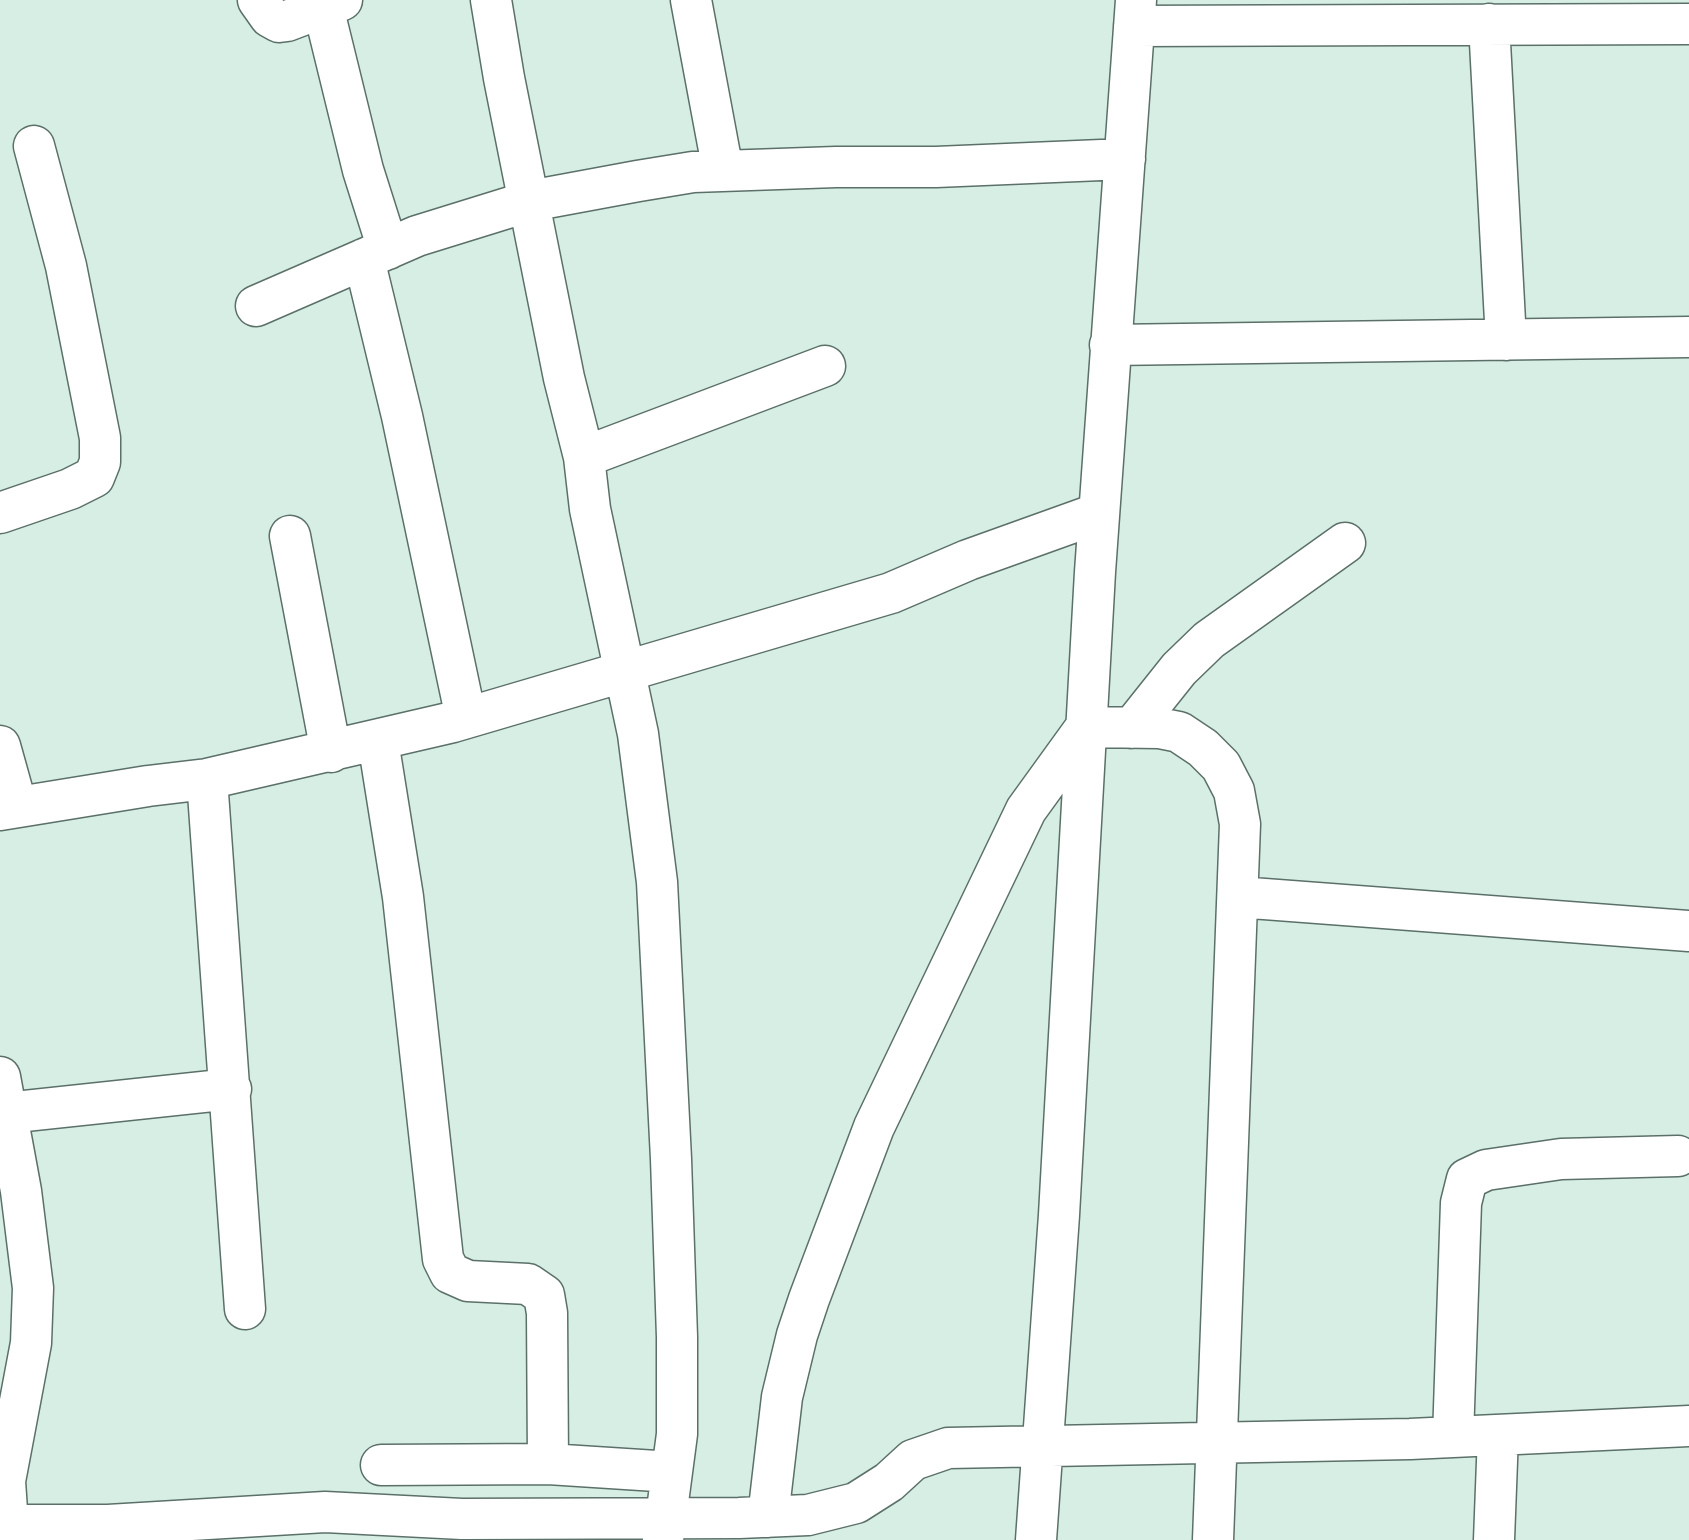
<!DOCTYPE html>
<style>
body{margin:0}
canvas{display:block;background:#d6eee4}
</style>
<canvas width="1689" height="1540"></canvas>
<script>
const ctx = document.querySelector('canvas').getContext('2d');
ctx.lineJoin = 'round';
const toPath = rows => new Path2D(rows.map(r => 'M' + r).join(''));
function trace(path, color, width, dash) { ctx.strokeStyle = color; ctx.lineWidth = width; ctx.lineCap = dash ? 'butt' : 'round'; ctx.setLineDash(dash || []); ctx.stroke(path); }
const minor = toPath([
 [258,0,270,17,279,22,287,21,342,0],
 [491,0,504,78,564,378,584,457,590,509,638,734,657,882,671,1159,677,1337,677,1434,663,1540],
 [691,0,723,171],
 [323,7,363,170,388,249],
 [1489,24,1506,340],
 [1134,26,1689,24],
 [364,259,402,416,466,718],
 [256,306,417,236,530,201,638,181,693,172,836,167,936,167,1125,159],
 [1110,345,1689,337],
 [584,457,825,366],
 [0,513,70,489,94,477,100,462,100,438,66,266,34,146],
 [290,536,331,752],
 [1132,728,1179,669,1209,640,1345,543],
 [378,741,403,897,443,1259,450,1273,468,1281,528,1284,544,1295,547,1313,548,1464],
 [0,746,17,807],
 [207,779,245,1309],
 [0,810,148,786,207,779,453,722,891,593,968,560,1099,513],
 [1238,897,1689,931],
 [0,1077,21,1191,33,1288,31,1343,5,1481,9,1540],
 [6,1113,231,1089],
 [1453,1437,1461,1203,1467,1179,1486,1170,1561,1159,1678,1156],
 [381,1465,548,1464,672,1472],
 [768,1517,782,1397,797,1335,809,1299,874,1127,1026,810,1086,727,1159,728,1179,732,1203,748,1221,766,1234,791,1240,824,1213,1540],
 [0,1525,108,1525,325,1512,462,1519,739,1518,808,1515,856,1503,889,1482,913,1460,948,1448,1410,1439,1689,1426],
 [1036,1540,1059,1215,1095,572,1136,0],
 [1494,1540,1498,1435]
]);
trace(minor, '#5b7068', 43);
trace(minor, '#fff', 40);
</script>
